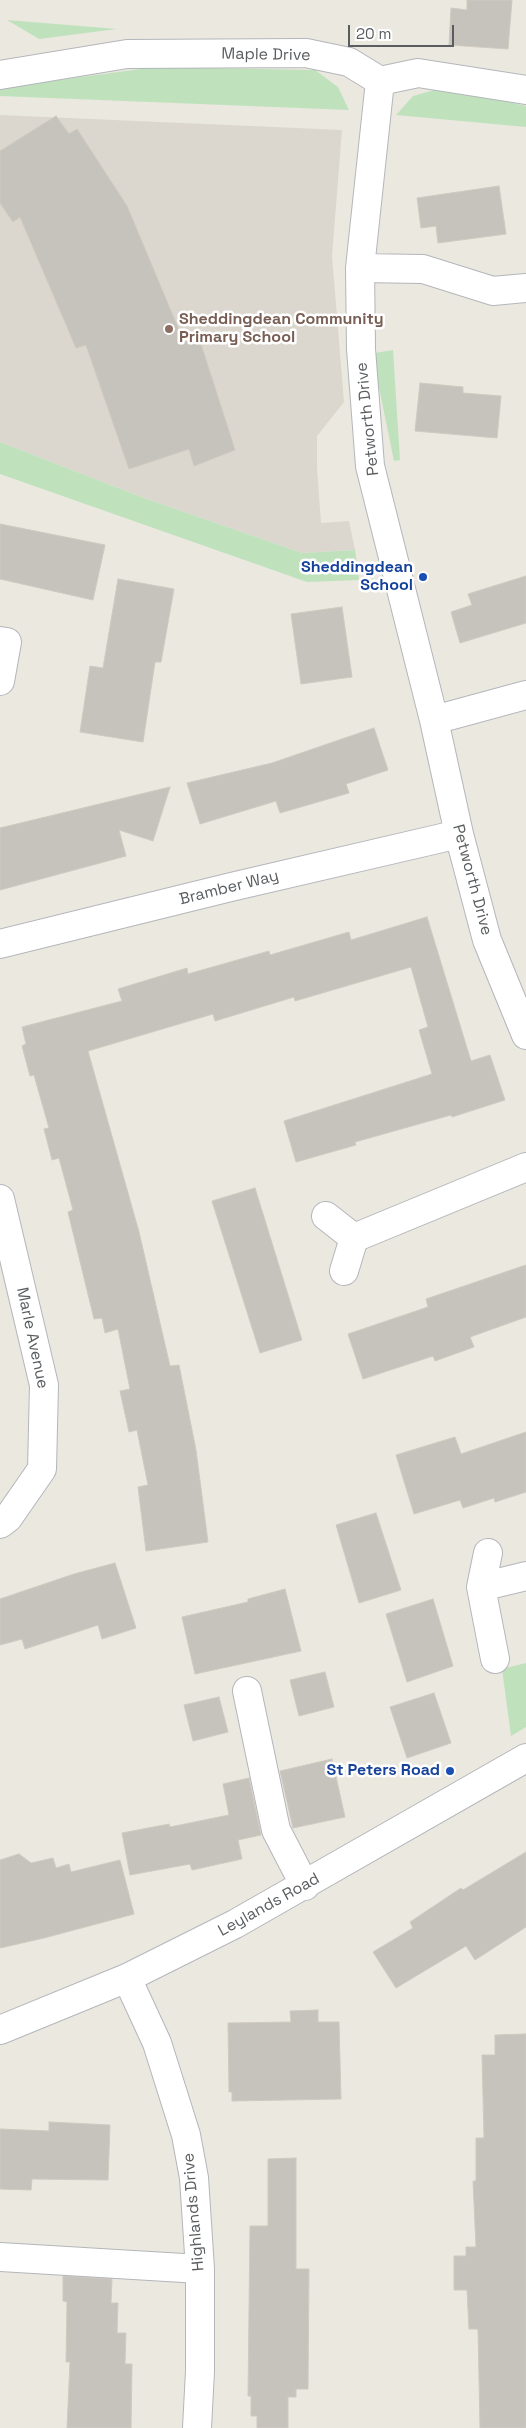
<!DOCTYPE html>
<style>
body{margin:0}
#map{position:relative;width:526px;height:2428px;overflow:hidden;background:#ebe8e0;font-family:"Space Grotesk",sans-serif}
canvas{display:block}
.scale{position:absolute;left:348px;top:25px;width:106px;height:22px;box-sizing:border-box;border:2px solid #595d60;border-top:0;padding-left:6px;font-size:15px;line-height:18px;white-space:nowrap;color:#595d60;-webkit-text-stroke:4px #fff;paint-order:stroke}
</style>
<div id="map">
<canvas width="526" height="2428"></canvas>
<div class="scale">20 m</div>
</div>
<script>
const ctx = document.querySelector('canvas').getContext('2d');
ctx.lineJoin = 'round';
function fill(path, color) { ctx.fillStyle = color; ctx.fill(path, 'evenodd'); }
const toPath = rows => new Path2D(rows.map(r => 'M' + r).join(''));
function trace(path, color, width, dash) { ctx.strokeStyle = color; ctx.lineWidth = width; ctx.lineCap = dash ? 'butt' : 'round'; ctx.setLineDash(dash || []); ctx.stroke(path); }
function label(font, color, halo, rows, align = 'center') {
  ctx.font = font + ' "Space Grotesk",sans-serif'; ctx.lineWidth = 5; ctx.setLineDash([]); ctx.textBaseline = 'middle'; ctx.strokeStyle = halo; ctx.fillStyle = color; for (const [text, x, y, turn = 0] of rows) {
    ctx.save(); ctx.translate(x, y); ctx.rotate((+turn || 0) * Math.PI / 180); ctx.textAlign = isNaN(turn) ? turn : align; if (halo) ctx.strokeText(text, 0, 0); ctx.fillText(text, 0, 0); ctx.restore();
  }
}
fill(toPath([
 [0,115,342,130,332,256,344,402,317,436,317,468,321,523,349,521,355,550,302,553,144,498,0,442]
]), '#dbd7ce');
fill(toPath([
 [7,20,117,29,39,39],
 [155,67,315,70,338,87,349,110,0,96,0,88],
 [445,87,526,106,526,127,396,115,413,96],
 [393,350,400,460,394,461,376,373,375,353],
 [0,442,144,498,302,553,355,550,359,580,307,582,0,474],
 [526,1663,526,1727,511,1736,502,1669]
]), '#bfe2bd');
const building = toPath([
 [467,0,512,0,508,49,449,45,451,8,467,10,467,0],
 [56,116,69,134,77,129,127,206,184,342,199,338,235,450,194,466,189,449,129,469,86,345,76,348,20,217,13,222,0,203,0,151,56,116],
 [499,186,506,234,438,243,436,226,421,228,417,198,499,186],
 [420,383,463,387,463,393,501,396,497,438,415,431,420,383],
 [0,524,105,545,93,600,0,579,0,524],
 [526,576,526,623,460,643,451,612,472,605,468,594,526,576],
 [118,579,174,589,161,662,155,662,143,742,80,732,90,666,103,668,118,579],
 [342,607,352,677,301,684,291,614,342,607],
 [374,728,388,770,346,784,349,793,280,813,276,801,200,824,187,783,272,763,374,728],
 [170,787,153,841,119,830,126,856,0,890,0,828,170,787],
 [427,917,471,1061,490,1055,505,1100,452,1117,451,1115,355,1142,356,1145,296,1162,284,1121,432,1074,419,1030,428,1027,411,967,295,1001,294,997,215,1021,213,1014,88,1051,139,1232,170,1366,179,1365,196,1450,208,1542,146,1551,138,1487,148,1485,137,1430,129,1432,120,1391,130,1389,118,1329,105,1333,102,1318,94,1319,68,1212,73,1210,59,1158,52,1160,44,1129,49,1128,34,1075,30,1076,22,1046,26,1044,22,1027,122,1001,118,989,187,968,188,974,269,951,270,955,349,932,351,940,427,917],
 [255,1188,302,1340,260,1353,212,1201,255,1188],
 [526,1265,526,1317,470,1337,474,1347,435,1361,433,1356,363,1379,348,1334,428,1307,426,1299,526,1265],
 [526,1432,526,1492,495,1502,494,1498,463,1508,460,1500,414,1514,396,1455,455,1437,461,1454,526,1432],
 [376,1513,401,1590,359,1603,336,1525,376,1513],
 [115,1563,136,1628,102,1639,98,1625,25,1649,22,1639,0,1645,0,1599,74,1574,115,1563],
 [285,1589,301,1651,195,1674,182,1617,248,1602,248,1599,285,1589],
 [433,1599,453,1666,407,1682,386,1614,433,1599],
 [325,1672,334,1707,299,1716,290,1680,325,1672],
 [434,1693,451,1743,407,1758,390,1707,434,1693],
 [219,1697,228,1732,193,1741,184,1705,219,1697],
 [332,1759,345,1817,293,1828,280,1771,332,1759],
 [249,1778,261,1835,238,1840,242,1859,192,1870,190,1864,130,1875,122,1833,169,1824,170,1827,229,1815,223,1784,249,1778],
 [526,1852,526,1927,475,1960,466,1946,396,1988,373,1952,413,1928,410,1922,461,1888,463,1890,526,1852],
 [19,1854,31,1863,53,1858,56,1868,69,1864,71,1872,120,1860,134,1914,44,1938,0,1948,0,1860,19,1854],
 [318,2010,318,2022,339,2022,341,2099,232,2101,232,2092,229,2092,228,2023,291,2022,290,2011,318,2010],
 [526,2034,526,2428,480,2428,478,2329,469,2329,467,2290,454,2290,454,2256,466,2256,466,2247,476,2247,473,2181,476,2181,476,2138,484,2138,482,2055,495,2055,495,2035,526,2034],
 [49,2122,110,2125,108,2180,32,2179,31,2190,0,2189,0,2129,49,2131,49,2122],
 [296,2158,296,2269,309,2269,308,2389,296,2389,296,2397,288,2397,288,2428,257,2428,257,2416,251,2416,251,2396,248,2396,250,2226,268,2226,268,2159,296,2158],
 [63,2276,112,2279,111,2303,118,2303,117,2333,126,2333,125,2364,132,2364,131,2428,67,2428,70,2362,66,2362,67,2302,63,2301,63,2276]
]);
fill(building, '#c6c3bd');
trace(building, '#d0c9bf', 1);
const minor = toPath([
 [0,75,127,54,306,53,349,62,380,81,418,73,526,90],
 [380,81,360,268,361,349,370,466,434,720,459,834,487,940,526,1035],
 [360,268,423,269,493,291,526,288],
 [0,641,7,642,0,681],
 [434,720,526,695],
 [0,944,231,887,459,834],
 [0,1199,44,1385,42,1469,8,1518,0,1524],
 [326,1216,354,1238,344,1271],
 [354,1238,526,1167],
 [488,1553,481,1587,495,1659],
 [481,1587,526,1576],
 [247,1691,276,1830,305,1886],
 [127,1978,157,2043,186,2135,194,2178,200,2269,200,2371,197,2428],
 [0,2030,127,1978,235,1924,526,1758],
 [0,2257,200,2269]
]);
trace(minor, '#b3b6ba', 30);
trace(minor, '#fff', 28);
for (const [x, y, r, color] of [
 [169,329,5,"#8d6e63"],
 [423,577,5,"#1a4fb4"],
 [450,1771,5,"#1a4fb4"]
]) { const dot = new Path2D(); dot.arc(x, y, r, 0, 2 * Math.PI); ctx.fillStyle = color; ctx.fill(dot); trace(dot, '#fff', 2); }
label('16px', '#595d60', '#fff', [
 ["Maple Drive",266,55,1],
 ["Petworth Drive",368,419,-96],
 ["Petworth Drive",472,880,75],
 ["Bramber Way",229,888,-14],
 ["Marle Avenue",32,1338,78],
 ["Leylands Road",269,1905,-29],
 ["Highlands Drive",194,2212,-95]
]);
label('bold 16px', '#785e54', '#fff', [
 ["Sheddingdean Community",179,320],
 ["Primary School",179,338]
], 'left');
label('bold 16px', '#164399', '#fff', [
 ["Sheddingdean",413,568],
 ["School",413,586],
 ["St Peters Road",440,1771]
], 'right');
</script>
